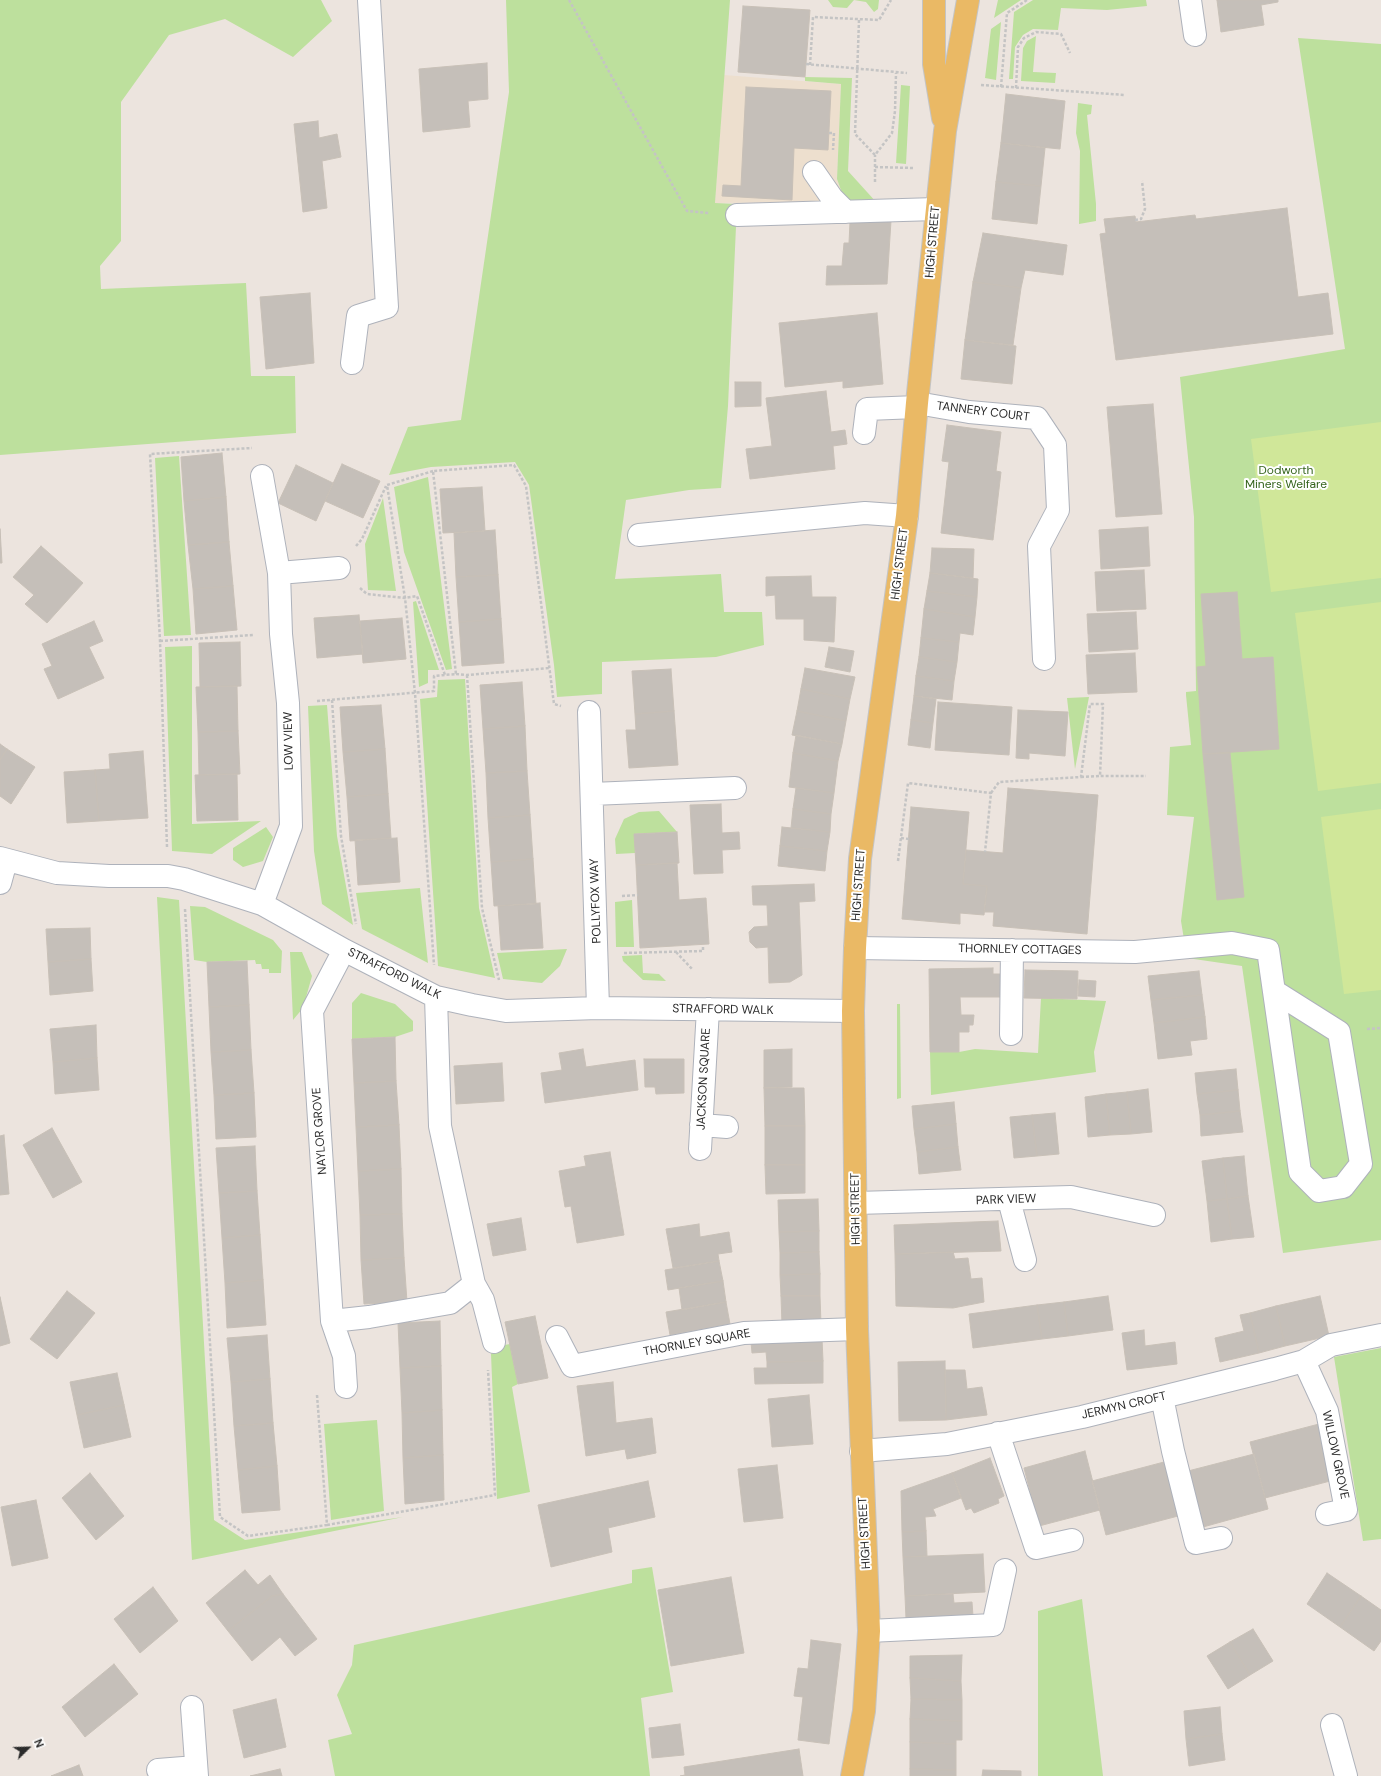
<!DOCTYPE html>
<style>
body{margin:0}
#map{position:relative;width:1381px;height:1776px;overflow:hidden;background:#ece4de;font-family:"DM Sans",sans-serif}
canvas{display:block}
.north{position:absolute;left:8px;top:1728px;width:40px;height:40px;-webkit-text-stroke:3px #fff;paint-order:stroke;rotate:67deg;font-size:11px;font-weight:700;line-height:16px;text-align:center;color:#2b2b2b}
.north::after{content:'';display:block;margin:auto;width:14px;height:18px;background:#2b2b2b;clip-path:polygon(50% 0,100% 100%,50% 72%,0 100%)}
</style>
<div id="map">
<canvas width="1381" height="1776"></canvas>
<div class="north">N</div>
</div>
<script>
const ctx = document.querySelector('canvas').getContext('2d');
ctx.lineJoin = 'round';
function fill(path, color) { ctx.fillStyle = color; ctx.fill(path, 'evenodd'); }
const toPath = rows => new Path2D(rows.map(r => 'M' + r).join(''));
function trace(path, color, width, dash) { ctx.strokeStyle = color; ctx.lineWidth = width; ctx.lineCap = dash ? 'butt' : 'round'; ctx.setLineDash(dash || []); ctx.stroke(path); }
function label(font, color, halo, rows, align = 'center') {
  ctx.font = font + ' "DM Sans",sans-serif'; ctx.lineWidth = 4; ctx.setLineDash([]); ctx.textBaseline = 'middle'; ctx.strokeStyle = halo; ctx.fillStyle = color; for (const [text, x, y, turn = 0] of rows) {
    ctx.save(); ctx.translate(x, y); ctx.rotate((+turn || 0) * Math.PI / 180); ctx.textAlign = isNaN(turn) ? turn : align; if (halo) ctx.strokeText(text, 0, 0); ctx.fillText(text, 0, 0); ctx.restore();
  }
}
fill(toPath([
 [724,75,841,84,837,179,842,193,825,202,715,203]
]), '#eddfce');
fill(toPath([
 [0,0,321,0,332,21,293,57,225,19,169,35,121,102,121,241,100,266,101,289,246,283,251,376,295,376,296,433,0,455],
 [506,0,730,0,715,203,737,204,728,406,721,488,689,490,626,500,615,579,721,574,724,612,762,612,764,645,716,657,602,662,602,694,557,697,554,665,529,485,515,462,431,467,389,475,408,427,461,420,509,92],
 [828,0,879,0,878,9,874,12,866,2,854,0,847,8,833,7],
 [998,0,1021,0,994,18],
 [1033,0,1146,0,1147,6,1107,10,1061,8,1058,30,1033,29,1023,35,1015,47,1013,79,1009,79,1014,12],
 [1001,22,996,80,985,78,991,29],
 [1036,36,1033,72,1056,73,1055,83,1021,81,1023,48,1027,41],
 [1298,38,1381,44,1381,1240,1283,1253,1242,966,1187,958,1181,921,1194,817,1167,815,1170,747,1191,745,1186,695,1186,692,1196,691,1194,517,1180,377,1345,349],
 [805,77,852,78,848,171,877,203,851,202,842,193,837,179,841,84,805,81],
 [901,85,910,86,906,164,896,163],
 [1078,103,1092,105,1091,114,1087,115,1096,204,1096,221,1079,224,1080,151,1076,133],
 [179,456,191,635,164,636,155,458],
 [428,477,452,669,446,670,404,552,394,487],
 [383,498,396,591,368,590,365,544],
 [416,601,439,670,428,670,428,683,419,687,413,602],
 [192,646,192,824,261,821,212,854,172,851,165,647],
 [465,679,479,908,495,978,438,966,420,699,437,697,438,680],
 [1089,697,1075,769,1067,698],
 [327,705,337,836,353,925,322,904,314,851,308,706],
 [659,811,677,832,635,834,635,853,616,854,615,839,624,819,639,812],
 [266,827,273,837,263,861,243,867,233,860,233,848],
 [420,888,428,963,362,929,356,893],
 [157,897,179,900,214,1520,245,1540,403,1517,192,1560],
 [632,900,634,947,616,947,615,902],
 [190,906,205,907,273,940,282,951,281,973,269,973,269,969,262,969,261,964,256,964,255,960,207,962,194,960],
 [567,949,560,966,542,983,503,979,497,953],
 [290,952,302,952,312,976,303,1008,293,1020],
 [642,955,643,973,659,974,666,981,643,980,623,961,622,956],
 [361,993,395,1004,413,1021,413,1031,395,1037,352,1039,352,1003],
 [1041,998,1106,1001,1094,1052,1096,1072,931,1095,930,1052,959,1052,975,1049,1038,1053],
 [897,1004,900,1004,901,1098,897,1099],
 [510,1344,518,1384,512,1387,530,1492,497,1499,491,1354,494,1347],
 [1381,1348,1381,1539,1363,1541,1334,1357],
 [377,1420,384,1511,331,1520,324,1424],
 [652,1567,673,1692,641,1698,650,1776,335,1776,328,1740,352,1734,337,1695,352,1665,354,1645,632,1583,632,1570],
 [1082,1599,1103,1776,1038,1776,1038,1611]
]), '#bde09d');
fill(toPath([
 [1381,422,1381,578,1271,592,1251,439],
 [1381,602,1381,783,1318,791,1295,613],
 [1381,809,1381,990,1344,994,1321,817]
]), '#d0e799');
const building = toPath([
 [1217,0,1278,0,1278,2,1261,5,1264,25,1221,32,1217,0],
 [743,6,810,10,805,77,738,72,743,6],
 [487,63,488,99,468,101,470,127,423,132,419,69,487,63],
 [746,87,831,91,828,150,794,148,792,200,722,196,723,185,741,186,746,87],
 [1006,94,1065,101,1060,149,1001,143,1006,94],
 [318,121,319,138,337,134,341,157,322,161,327,208,303,212,294,124,318,121],
 [1001,143,1045,148,1041,186,996,182,1001,143],
 [996,182,1041,186,1037,224,992,219,996,182],
 [1287,208,1298,297,1328,293,1333,334,1116,360,1100,234,1106,233,1104,219,1135,216,1136,222,1195,215,1196,219,1287,208],
 [891,221,887,284,826,285,827,266,842,266,844,243,849,243,850,222,891,221],
 [983,233,1067,245,1063,275,1025,270,1021,288,973,282,983,233],
 [973,282,1021,288,1013,345,965,340,973,282],
 [310,293,314,363,266,369,260,297,310,293],
 [877,313,883,384,843,388,843,381,785,387,779,323,877,313],
 [965,340,1016,346,1012,384,961,379,965,340],
 [735,382,761,382,761,406,735,407,735,382],
 [826,391,831,432,845,430,847,444,833,446,835,469,750,479,746,449,772,446,766,398,826,391],
 [1153,404,1162,514,1116,517,1107,407,1153,404],
 [947,425,1001,432,996,471,1001,472,993,540,941,533,949,462,942,461,947,425],
 [222,453,226,497,184,501,181,457,222,453],
 [342,464,380,481,363,518,325,501,342,464],
 [296,465,333,483,316,521,278,503,296,465],
 [482,487,485,531,443,533,440,489,482,487],
 [226,497,229,542,188,545,184,501,226,497],
 [1148,527,1150,566,1101,569,1099,530,1148,527],
 [0,529,2,563,0,563,0,529],
 [495,530,498,575,456,577,454,533,495,530],
 [229,542,233,586,193,589,188,545,229,542],
 [41,546,83,583,47,623,25,604,34,595,13,577,41,546],
 [932,548,974,549,973,578,930,573,932,548],
 [1144,570,1146,609,1097,611,1095,572,1144,570],
 [930,573,978,579,977,597,927,591,930,573],
 [498,575,501,619,459,622,456,577,498,575],
 [811,576,812,597,836,597,834,642,804,640,804,619,776,619,775,595,766,596,766,577,811,576],
 [233,586,237,630,196,634,193,589,233,586],
 [927,591,977,597,975,617,924,609,927,591],
 [1237,592,1242,659,1273,657,1279,749,1203,754,1197,667,1206,666,1201,594,1237,592],
 [924,609,975,617,973,635,960,633,959,642,921,638,924,609],
 [1136,612,1138,649,1089,652,1087,614,1136,612],
 [359,615,363,654,317,658,314,618,359,615],
 [402,618,406,659,363,663,360,621,402,618],
 [501,619,504,663,462,666,459,622,501,619],
 [94,621,103,641,89,647,104,678,58,699,44,669,52,666,42,644,94,621],
 [921,638,959,642,957,662,919,657,921,638],
 [240,642,241,686,200,687,199,643,240,642],
 [829,647,854,651,850,672,825,667,829,647],
 [1135,653,1137,692,1088,694,1086,655,1135,653],
 [919,657,957,662,954,681,916,676,919,657],
 [805,668,855,677,850,699,801,689,805,668],
 [671,669,674,711,635,714,632,671,671,669],
 [916,676,954,681,952,700,914,696,916,676],
 [522,682,525,726,483,729,480,685,522,682],
 [237,686,238,731,198,732,196,687,237,686],
 [801,689,850,699,846,721,797,711,801,689],
 [914,696,936,699,933,723,911,720,914,696],
 [938,702,1012,707,1009,755,935,750,938,702],
 [381,705,385,749,343,752,340,707,381,705],
 [1018,710,1068,712,1065,756,1029,753,1029,759,1016,758,1018,710],
 [674,711,678,765,629,768,626,730,636,730,635,714,674,711],
 [797,711,846,721,842,744,792,735,797,711],
 [911,720,933,723,930,748,908,745,911,720],
 [525,726,527,771,486,773,483,729,525,726],
 [238,731,240,774,199,775,198,732,238,731],
 [796,735,842,744,838,761,793,753,796,735],
 [0,744,7,749,0,760,0,744],
 [7,749,35,767,11,804,0,796,0,760,7,749],
 [385,749,388,794,347,797,343,752,385,749],
 [143,751,148,818,99,821,95,770,110,769,109,754,143,751],
 [793,753,838,761,834,793,789,787,793,753],
 [1230,753,1244,897,1217,900,1203,754,1230,753],
 [95,770,99,821,67,823,64,772,95,770],
 [527,771,530,815,488,818,486,773,527,771],
 [237,774,238,820,197,821,195,775,237,774],
 [796,788,834,793,831,814,793,809,796,788],
 [1008,788,1098,795,1087,934,993,926,994,912,984,912,987,886,963,884,966,850,1003,853,1008,788],
 [388,794,391,838,350,841,347,797,388,794],
 [721,804,722,833,739,832,740,849,722,850,723,873,694,874,690,805,721,804],
 [911,807,969,812,963,884,987,886,984,915,960,913,960,924,902,919,911,807],
 [793,809,831,814,830,832,791,828,793,809],
 [530,815,533,859,491,862,488,818,530,815],
 [782,827,830,832,827,851,780,846,782,827],
 [677,832,679,863,636,865,634,834,677,832],
 [397,838,400,882,358,885,355,840,397,838],
 [780,846,827,851,825,871,778,866,780,846],
 [533,859,536,904,494,906,491,862,533,859],
 [677,863,679,900,706,898,709,944,640,948,636,865,677,863],
 [814,884,815,901,799,902,802,975,790,982,769,983,768,947,756,948,750,942,749,932,754,927,768,926,767,905,753,905,752,886,814,884],
 [540,903,543,948,501,950,498,906,540,903],
 [90,928,91,959,48,962,46,929,90,928],
 [91,959,93,991,50,995,48,962,91,959],
 [247,961,249,1005,209,1007,207,962,247,961],
 [993,968,993,974,1002,974,1002,997,960,997,961,1015,974,1015,973,1025,969,1025,969,1032,959,1032,959,1052,930,1052,929,969,993,968],
 [1025,970,1078,971,1077,999,1024,998,1025,970],
 [1199,971,1202,995,1151,1000,1148,976,1199,971],
 [1079,980,1096,981,1095,997,1078,996,1079,980],
 [1202,995,1205,1017,1154,1023,1151,1000,1202,995],
 [249,1005,251,1050,211,1052,209,1007,249,1005],
 [1205,1017,1207,1039,1190,1041,1192,1055,1158,1059,1154,1023,1205,1017],
 [96,1025,97,1058,53,1062,50,1029,96,1025],
 [395,1037,396,1081,354,1083,352,1039,395,1037],
 [583,1049,586,1067,635,1060,638,1090,545,1103,541,1073,562,1070,559,1053,583,1049],
 [792,1049,792,1087,764,1088,764,1050,792,1049],
 [251,1050,254,1093,214,1095,211,1052,251,1050],
 [97,1058,99,1090,55,1094,53,1062,97,1058],
 [644,1059,684,1059,684,1093,656,1094,655,1087,645,1087,644,1059],
 [502,1063,504,1101,456,1104,454,1066,502,1063],
 [1236,1069,1238,1090,1197,1094,1195,1073,1236,1069],
 [396,1081,399,1125,356,1127,354,1083,396,1081],
 [764,1088,804,1088,805,1126,765,1126,764,1088],
 [1148,1089,1152,1132,1131,1134,1127,1092,1148,1089],
 [1238,1090,1240,1111,1200,1115,1197,1094,1238,1090],
 [1127,1092,1131,1134,1110,1135,1106,1094,1127,1092],
 [254,1093,256,1137,216,1139,214,1095,254,1093],
 [1106,1094,1110,1135,1088,1137,1085,1097,1106,1094],
 [954,1102,956,1124,914,1129,912,1106,954,1102],
 [1240,1111,1243,1132,1201,1136,1200,1115,1240,1111],
 [1055,1113,1059,1154,1037,1156,1032,1115,1055,1113],
 [1032,1115,1037,1156,1014,1158,1010,1117,1032,1115],
 [956,1124,958,1147,917,1152,914,1129,956,1124],
 [399,1125,401,1169,358,1171,356,1127,399,1125],
 [765,1126,805,1126,805,1165,765,1165,765,1126],
 [52,1128,82,1182,53,1198,23,1145,52,1128],
 [4,1135,9,1194,0,1195,0,1136,4,1135],
 [255,1146,257,1191,219,1193,216,1148,255,1146],
 [958,1147,961,1170,919,1174,917,1152,958,1147],
 [610,1152,624,1235,577,1243,571,1206,565,1207,559,1171,586,1166,584,1156,610,1152],
 [1244,1156,1248,1196,1227,1199,1223,1158,1244,1156],
 [1223,1158,1227,1199,1207,1201,1202,1161,1223,1158],
 [765,1165,805,1165,805,1193,766,1194,765,1165],
 [401,1169,402,1214,360,1215,358,1171,401,1169],
 [257,1191,260,1235,222,1238,219,1193,257,1191],
 [1248,1196,1254,1237,1232,1239,1227,1199,1248,1196],
 [818,1199,819,1231,779,1232,778,1200,818,1199],
 [1227,1199,1232,1239,1211,1242,1207,1201,1227,1199],
 [402,1214,404,1258,361,1260,360,1215,402,1214],
 [521,1218,526,1250,493,1256,487,1224,521,1218],
 [998,1221,1001,1251,895,1254,894,1225,998,1221],
 [699,1224,700,1237,729,1232,732,1252,718,1254,719,1261,673,1268,666,1229,699,1224],
 [819,1231,819,1252,780,1253,779,1232,819,1231],
 [260,1235,263,1280,225,1283,222,1238,260,1235],
 [819,1252,820,1274,780,1275,780,1253,819,1252],
 [953,1252,955,1259,968,1258,971,1279,982,1278,984,1302,953,1308,896,1306,895,1254,953,1252],
 [404,1258,407,1302,364,1304,361,1260,404,1258],
 [719,1261,723,1281,668,1290,665,1270,719,1261],
 [820,1274,820,1296,781,1296,780,1275,820,1274],
 [263,1280,266,1325,227,1328,225,1283,263,1280],
 [723,1281,726,1302,682,1310,679,1288,723,1281],
 [67,1291,95,1313,57,1359,30,1339,67,1291],
 [781,1296,820,1296,821,1324,782,1325,781,1296],
 [1108,1296,1113,1330,1068,1336,1064,1302,1108,1296],
 [1320,1296,1329,1336,1285,1346,1276,1306,1320,1296],
 [0,1297,10,1343,0,1346,0,1297],
 [726,1302,730,1324,670,1335,666,1312,726,1302],
 [1064,1302,1068,1336,1042,1339,1037,1305,1064,1302],
 [1037,1305,1042,1339,973,1348,969,1314,1037,1305],
 [1276,1306,1285,1346,1259,1353,1250,1313,1276,1306],
 [1250,1313,1259,1353,1220,1362,1215,1338,1244,1331,1240,1315,1250,1313],
 [535,1316,548,1378,518,1384,505,1322,535,1316],
 [440,1321,441,1366,400,1368,398,1323,440,1321],
 [1144,1330,1145,1346,1175,1342,1177,1364,1127,1370,1122,1333,1144,1330],
 [267,1335,270,1379,231,1382,227,1338,267,1335],
 [822,1338,823,1361,767,1362,766,1352,752,1353,751,1342,822,1338],
 [823,1361,823,1383,755,1384,754,1368,767,1368,767,1362,823,1361],
 [945,1361,946,1420,899,1421,898,1362,945,1361],
 [441,1366,442,1410,402,1413,400,1368,441,1366],
 [945,1370,965,1370,967,1389,982,1387,987,1415,946,1420,945,1370],
 [117,1373,124,1405,77,1415,70,1382,117,1373],
 [270,1379,273,1423,234,1426,231,1382,270,1379],
 [613,1382,616,1423,652,1418,656,1453,627,1459,625,1449,586,1456,577,1386,613,1382],
 [809,1395,813,1444,772,1447,768,1399,809,1395],
 [124,1405,131,1437,84,1448,77,1415,124,1405],
 [442,1410,443,1455,403,1458,402,1413,442,1410],
 [273,1423,277,1466,238,1470,234,1426,273,1423],
 [1319,1424,1334,1480,1265,1498,1250,1442,1319,1424],
 [1085,1451,1100,1510,1039,1526,1024,1468,1085,1451],
 [1254,1454,1268,1509,1203,1527,1188,1471,1254,1454],
 [443,1455,444,1500,405,1504,403,1458,443,1455],
 [990,1458,1004,1496,998,1499,999,1503,974,1513,971,1508,966,1510,952,1473,990,1458],
 [1164,1462,1178,1516,1106,1535,1092,1481,1164,1462],
 [777,1465,783,1518,744,1522,738,1469,777,1465],
 [277,1466,280,1510,242,1513,238,1470,277,1466],
 [90,1473,124,1516,96,1540,62,1498,90,1473],
 [952,1473,961,1498,933,1509,936,1516,925,1517,926,1531,902,1532,901,1491,952,1473],
 [648,1481,655,1517,608,1528,612,1552,551,1567,538,1505,648,1481],
 [36,1500,48,1558,12,1566,1,1507,36,1500],
 [926,1531,927,1556,903,1557,902,1532,926,1531],
 [983,1554,985,1592,905,1596,903,1557,983,1554],
 [245,1570,258,1585,270,1575,283,1594,272,1596,228,1631,206,1603,245,1570],
 [1327,1573,1361,1596,1340,1627,1307,1604,1327,1573],
 [731,1577,744,1653,671,1666,658,1590,731,1577],
 [153,1587,178,1621,140,1653,114,1619,153,1587],
 [283,1594,317,1639,295,1656,280,1637,252,1661,228,1631,272,1596,283,1594],
 [953,1594,954,1603,972,1602,973,1616,906,1619,905,1596,953,1594],
 [1361,1596,1381,1610,1381,1641,1374,1651,1340,1627,1361,1596],
 [1253,1629,1273,1661,1250,1675,1230,1642,1253,1629],
 [811,1640,841,1644,829,1744,798,1740,803,1697,794,1696,798,1668,808,1669,811,1640],
 [1230,1642,1250,1675,1228,1689,1207,1656,1230,1642],
 [962,1655,961,1681,910,1678,910,1656,962,1655],
 [114,1664,138,1694,85,1737,62,1707,114,1664],
 [910,1678,961,1681,962,1700,911,1699,910,1678],
 [276,1699,286,1747,244,1758,233,1710,276,1699],
 [911,1699,962,1700,962,1721,910,1719,911,1699],
 [1220,1707,1222,1734,1186,1739,1184,1711,1220,1707],
 [910,1719,962,1721,962,1740,956,1740,956,1744,910,1742,910,1719],
 [680,1724,684,1755,652,1758,649,1728,680,1724],
 [1222,1734,1225,1760,1189,1766,1186,1739,1222,1734],
 [910,1742,956,1744,956,1770,910,1769,910,1742],
 [799,1749,803,1776,680,1776,685,1775,684,1767,799,1749],
 [79,1765,83,1776,51,1776,79,1765],
 [280,1769,282,1776,250,1776,280,1769],
 [910,1769,956,1770,956,1776,910,1776,910,1769],
 [983,1770,1021,1771,1021,1776,982,1776,983,1770]
]);
fill(building, '#c5bfb9');
trace(building, '#c8c0b7', 1);
const minor = toPath([
 [1190,0,1195,35],
 [814,172,832,198,846,212],
 [737,215,936,209],
 [352,363,358,316,387,307,369,0],
 [917,403,969,412,1037,418,1055,445,1058,510,1039,546,1044,659],
 [864,433,867,409,917,407],
 [639,535,865,513,907,516],
 [279,573,339,568],
 [589,712,598,1008],
 [592,794,735,788],
 [0,858,57,873,109,876,168,876,184,879,262,904,344,950,436,997,472,1005,506,1011,598,1008,853,1011],
 [0,883,6,861],
 [262,904,291,826,288,703,281,634,279,573,262,476],
 [855,948,1135,952,1232,943,1268,950,1300,1172,1319,1191,1343,1187,1361,1164,1339,1032,1274,991],
 [344,950,312,1011,332,1321,344,1356,346,1387],
 [1011,1034,1012,950],
 [701,1125,727,1127],
 [700,1149,708,1009],
 [1009,1200,1025,1260],
 [856,1203,1071,1197,1154,1215],
 [474,1284,483,1300,494,1342],
 [332,1321,369,1317,450,1303,474,1284,440,1126,436,997],
 [557,1337,572,1366,744,1333,857,1329],
 [1304,1361,1327,1411,1346,1510,1327,1514],
 [1162,1397,1173,1451,1196,1543,1221,1538],
 [998,1433,1036,1548,1072,1540],
 [861,1451,947,1444,1082,1417,1275,1369,1304,1361,1331,1345,1381,1335],
 [869,1631,993,1625,1005,1570],
 [192,1707,197,1776],
 [1332,1725,1346,1776],
 [158,1770,196,1767]
]);
const major = toPath([
 [934,0,934,64,943,118],
 [852,1776,864,1711,869,1631,857,1329,853,1011,855,948,860,859,907,516,917,403,945,131,968,0]
]);
trace(minor, '#aeb2bb', 24);
trace(major, '#c4c4c4', 24);
trace(toPath([
 [569,0,687,211,709,213],
 [859,20,855,134,875,155,892,133,895,111,896,73],
 [806,64,907,73],
 [810,65,813,17,879,20,891,0],
 [981,85,1125,95],
 [1001,87,1007,13,1027,0],
 [1016,88,1018,47,1024,38,1036,32,1061,34,1070,53],
 [829,133,834,133,833,150],
 [875,167,913,168],
 [875,182,875,155],
 [1135,220,1141,219,1145,209,1142,181],
 [433,471,387,485,405,598,415,693,434,965],
 [356,546,362,539,386,486],
 [360,588,367,594,405,598,417,596,445,675],
 [160,641,253,635],
 [456,674,467,675,550,668],
 [467,675,482,908,499,980],
 [332,700,341,836,356,924],
 [317,701,434,691,434,676,456,674,433,471,514,465,526,486,554,704,561,706],
 [1081,777,1100,776],
 [991,793,999,782,1081,777,1090,704,1103,704,1100,776,1146,776],
 [901,838,909,839],
 [167,847,160,641,150,454,252,448],
 [898,861,908,783,991,793,985,852],
 [622,896,638,895],
 [185,909,220,1517,248,1536,327,1525,317,1395],
 [676,952,693,970],
 [624,953,703,951,703,945],
 [1367,1029,1381,1028],
 [327,1525,495,1495,488,1370]
]), '#c4c4c4', 2.5, [3, 2]);
trace(minor, '#fff', 22);
trace(major, '#eab965', 22);
label('12px', '#2b2b2b', '#fff', [
 ["HIGH STREET",933,242,-85],
 ["TANNERY COURT",983,412,7],
 ["HIGH STREET",900,564,-83],
 ["LOW VIEW",289,741,-91],
 ["HIGH STREET",859,885,-86],
 ["POLLYFOX WAY",596,901,-92],
 ["THORNLEY COTTAGES",1020,950,1],
 ["STRAFFORD WALK",394,974,26],
 ["STRAFFORD WALK",723,1010,1],
 ["JACKSON SQUARE",704,1079,-87],
 ["NAYLOR GROVE",320,1131,-94],
 ["PARK VIEW",1006,1200,-2],
 ["HIGH STREET",856,1209,-91],
 ["THORNLEY SQUARE",697,1343,-10],
 ["JERMYN CROFT",1124,1406,-13],
 ["WILLOW GROVE",1335,1455,78],
 ["HIGH STREET",865,1533,-93]
]);
label('12px', '#36651e', '#fff', [
 ["Dodworth",1286,471],
 ["Miners Welfare",1286,485]
]);
</script>
